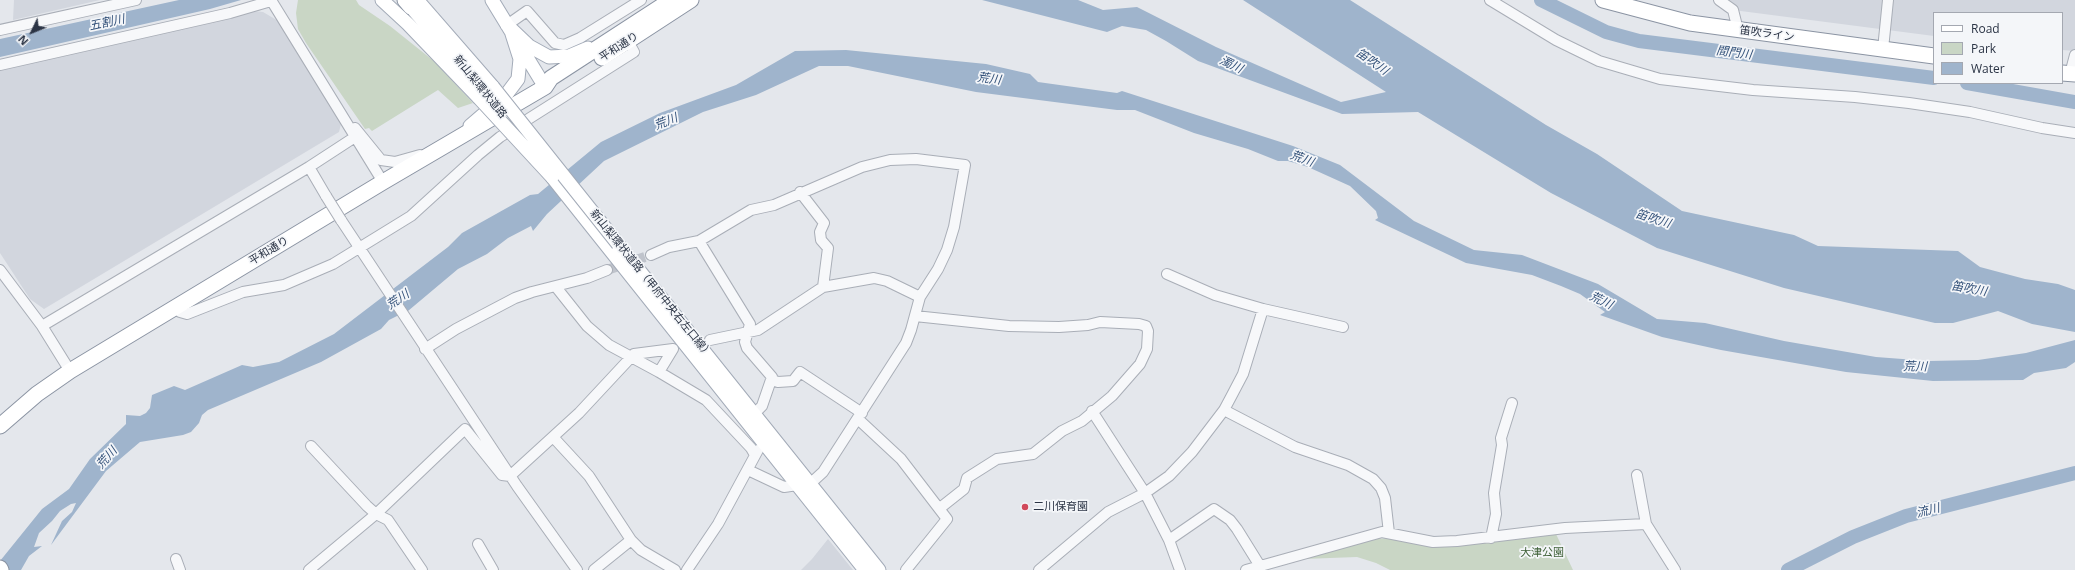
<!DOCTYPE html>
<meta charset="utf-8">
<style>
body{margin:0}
#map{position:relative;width:2075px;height:570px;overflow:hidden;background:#e4e7ec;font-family:"Open Sans",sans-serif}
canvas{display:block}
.legend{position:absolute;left:1933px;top:12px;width:130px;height:72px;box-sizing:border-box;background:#f4f6f9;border:1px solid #a4a8b1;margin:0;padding:5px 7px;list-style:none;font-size:12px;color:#2b3445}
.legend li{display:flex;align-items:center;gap:8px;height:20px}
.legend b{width:20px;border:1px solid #a4a8b1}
.north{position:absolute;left:12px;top:12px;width:40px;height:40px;-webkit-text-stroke:3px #f4f6f9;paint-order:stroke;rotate:227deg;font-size:11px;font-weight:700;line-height:16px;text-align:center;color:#2b3445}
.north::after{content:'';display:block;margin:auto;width:14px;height:18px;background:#2b3445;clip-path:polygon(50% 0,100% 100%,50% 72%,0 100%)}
</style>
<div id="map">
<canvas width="2075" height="570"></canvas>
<ul class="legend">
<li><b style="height:5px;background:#fff"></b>Road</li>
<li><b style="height:11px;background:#c9d6c5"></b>Park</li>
<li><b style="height:11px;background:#9fb4cc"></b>Water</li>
</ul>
<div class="north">N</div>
</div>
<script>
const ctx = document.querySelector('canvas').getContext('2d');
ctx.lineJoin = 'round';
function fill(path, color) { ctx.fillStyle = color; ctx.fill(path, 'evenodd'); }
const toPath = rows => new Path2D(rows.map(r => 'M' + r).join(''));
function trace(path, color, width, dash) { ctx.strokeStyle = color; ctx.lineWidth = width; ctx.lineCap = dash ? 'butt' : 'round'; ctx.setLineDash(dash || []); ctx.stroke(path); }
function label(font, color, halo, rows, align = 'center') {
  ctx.font = font + ' "Open Sans","Noto Sans JP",sans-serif'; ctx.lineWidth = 3.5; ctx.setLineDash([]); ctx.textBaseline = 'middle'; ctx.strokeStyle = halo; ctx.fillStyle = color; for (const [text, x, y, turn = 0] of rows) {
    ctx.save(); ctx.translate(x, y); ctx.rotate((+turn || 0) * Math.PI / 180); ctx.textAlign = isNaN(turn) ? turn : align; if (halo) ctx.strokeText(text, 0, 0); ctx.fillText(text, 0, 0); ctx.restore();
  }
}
fill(toPath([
 [14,0,100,0,13,20],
 [1719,0,2075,0,2075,51,2062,50,2062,13,1934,13,1934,36,1733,10],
 [254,11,263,12,280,22,341,124,339,132,44,309,30,299,0,253,0,69],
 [828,539,853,570,801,570,812,559]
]), '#d2d6de');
fill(toPath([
 [298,0,356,0,359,5,390,26,435,62,473,103,458,108,438,90,372,131,369,128,365,129,306,43,298,29,296,13],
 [1556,534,1573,570,1390,570,1376,563,1357,557,1303,559,1370,539,1396,538,1438,547,1494,542]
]), '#c9d6c5');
fill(toPath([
 [179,0,241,0,210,9,0,57,0,39],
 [982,0,1078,0,1103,10,1137,7,1216,47,1341,102,1386,92,1243,0,1350,0,1546,125,1597,154,1682,211,1794,235,1818,246,1958,251,1980,267,2025,279,2058,284,2075,290,2075,332,2032,324,1998,311,1953,323,1935,323,1784,288,1657,248,1551,193,1418,112,1342,114,1198,61,1166,41,1146,30,1122,26,1107,32],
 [846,50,986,64,1030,74,1038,82,1117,93,1122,91,1293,146,1340,165,1414,221,1474,250,1522,255,1598,284,1657,319,1705,323,1784,341,1876,357,1929,361,1978,360,2026,353,2075,340,2075,362,2066,368,2034,373,2023,380,1933,381,1846,372,1721,350,1662,337,1600,315,1605,312,1580,294,1561,286,1532,275,1466,263,1375,220,1378,218,1376,211,1350,186,1308,167,1288,161,1278,161,1248,149,1194,133,1135,110,1117,110,976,92,848,66,819,66,756,95,703,112,604,161,547,214,533,231,531,226,508,238,487,254,458,269,402,316,399,315,389,320,381,329,321,362,208,410,202,415,199,423,191,432,183,435,140,442,106,471,51,545,62,521,72,512,76,503,71,504,60,511,52,521,39,533,34,547,42,546,29,556,21,570,0,570,0,561,42,509,69,489,90,459,126,424,126,415,140,416,146,413,150,408,152,395,174,386,185,390,242,365,253,367,279,362,334,334,448,247,462,233,530,195,538,194,601,142,660,113,736,85,795,51]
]), '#9fb4cc');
trace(toPath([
 [1541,0,1606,32,1639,41,1934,78],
 [1967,83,2075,102],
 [1788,570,1853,537,1906,516,2075,473]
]), '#9fb4cc', 14);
trace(toPath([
 [607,270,651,255]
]), '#bfc3cb', 10, [10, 5]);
const minor = toPath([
 [271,0,383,182],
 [1490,0,1556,40,1599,61,1660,79,1753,90,1855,97,1909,103,1970,112,2042,128,2075,133],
 [1719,0,1733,10,1738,30],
 [507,25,527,11,555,43,564,45,580,38,641,0],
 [0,30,136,0],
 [1883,49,1888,0],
 [0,65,230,13,271,1],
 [2070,74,2075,55],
 [355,128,381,160,395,162,420,155],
 [309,167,326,196],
 [800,192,824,223,820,232,821,240,828,248,823,287],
 [341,220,517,486,577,570],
 [699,241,750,324,745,342,747,348,772,377,762,406,755,413],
 [651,255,669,247,699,241,751,210,774,205,862,167,890,160,916,159,965,165,954,227,947,250,938,269,920,297,911,330,906,343,823,472,811,483,784,487,748,470],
 [0,270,42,326,70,371],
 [1167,274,1215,295,1263,309,1343,327],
 [556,287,587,326,609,345,659,372,706,400,751,448,755,455],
 [175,307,180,312,187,314,243,292,284,285,333,264,411,216,478,155,500,137,634,52,628,41],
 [915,316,1009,326,1059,327,1088,325,1100,322,1139,324,1146,326,1148,331,1147,349,1140,364,1112,396,1082,421,1062,431,1033,454,997,459,967,478,964,489,940,508],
 [42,326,309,167,355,137],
 [710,340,758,330,823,287,874,278,887,281,920,297],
 [425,349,456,329,515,298,532,292,587,278,607,270],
 [659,372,673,349],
 [772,380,778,382,793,381,800,372,862,413],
 [1224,410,1295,447,1348,465,1373,479,1381,488,1385,498,1389,533],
 [1092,411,1145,493,1169,540,1180,570],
 [858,419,901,459,947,519,906,570],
 [553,437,589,476,631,540,641,550,675,570],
 [311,446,367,506,376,514,388,520,422,570],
 [1637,475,1646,524,1675,570],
 [1491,538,1496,514,1494,493,1502,445,1501,438,1512,403],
 [1169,540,1214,509,1230,520,1237,529,1260,566],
 [478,544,493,570],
 [176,559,180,570],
 [309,570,376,514,465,429,502,475,510,476,579,413,634,354,673,349],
 [594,570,631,540],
 [687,570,718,524,758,450],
 [1039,570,1108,512,1145,493,1169,476,1192,452,1224,410,1232,395,1243,374,1263,309],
 [1246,570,1382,532,1433,542,1457,541,1565,528,1646,524]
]);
const major = toPath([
 [382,0,408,24,479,98],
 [492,0,545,87],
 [419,2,493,87],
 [411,7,480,87],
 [507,25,529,46,549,57,569,56,588,48],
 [470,126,506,95,518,79,520,59,512,34],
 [552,177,865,570],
 [618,244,879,570]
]);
const highway = toPath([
 [405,0,411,7],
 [1603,0,1690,23,1934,56],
 [602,58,691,0],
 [2062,73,2075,74],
 [0,426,37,394,70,371,383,182,545,87,551,78,671,0],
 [0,568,1,570]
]);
trace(minor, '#a9aeb7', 12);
trace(major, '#a3abb8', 15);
trace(highway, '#8b94a3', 17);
trace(minor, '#f7f8fa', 10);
trace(major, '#fff', 13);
trace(highway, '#fff', 15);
const minorBridge = toPath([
 [326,196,341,220]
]);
const majorBridge = toPath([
 [493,87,618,244],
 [479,98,552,177]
]);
trace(minorBridge, '#a9aeb7', 12, []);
trace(majorBridge, '#a3abb8', 15, []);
trace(minorBridge, '#f7f8fa', 10);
trace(majorBridge, '#fff', 13);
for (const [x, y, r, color] of [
 [1025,507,4,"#d1495b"]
]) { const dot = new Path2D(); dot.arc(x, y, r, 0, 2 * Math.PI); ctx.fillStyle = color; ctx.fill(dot); trace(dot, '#f4f6f9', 1.5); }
label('11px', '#2b3445', '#f4f6f9', [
 ["笛吹ライン",1767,34,8],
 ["平和通り",619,47,-33],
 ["新山梨環状道路",480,87,51],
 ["平和通り",269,251,-31],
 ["新山梨環状道路（甲府中央右左口線）",651,284,51]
]);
label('11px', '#2b3445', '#f4f6f9', [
 ["二川保育園",1033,507]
], 'left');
label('11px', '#3f6138', '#f4f6f9', [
 ["大津公園",1542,553]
]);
label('italic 12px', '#34527a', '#f4f6f9', [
 ["五割川",107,23,-12],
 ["間門川",1734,53,7],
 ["笛吹川",1372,62,35],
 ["濁川",1231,65,25],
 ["荒川",989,79,7],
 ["荒川",666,122,-22],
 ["荒川",1302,159,20],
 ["笛吹川",1653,219,18],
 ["笛吹川",1969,289,10],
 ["荒川",398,300,-34],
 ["荒川",1601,301,25],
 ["荒川",1915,367,1],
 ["荒川",107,458,-48],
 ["流川",1928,511,-14]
]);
</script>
